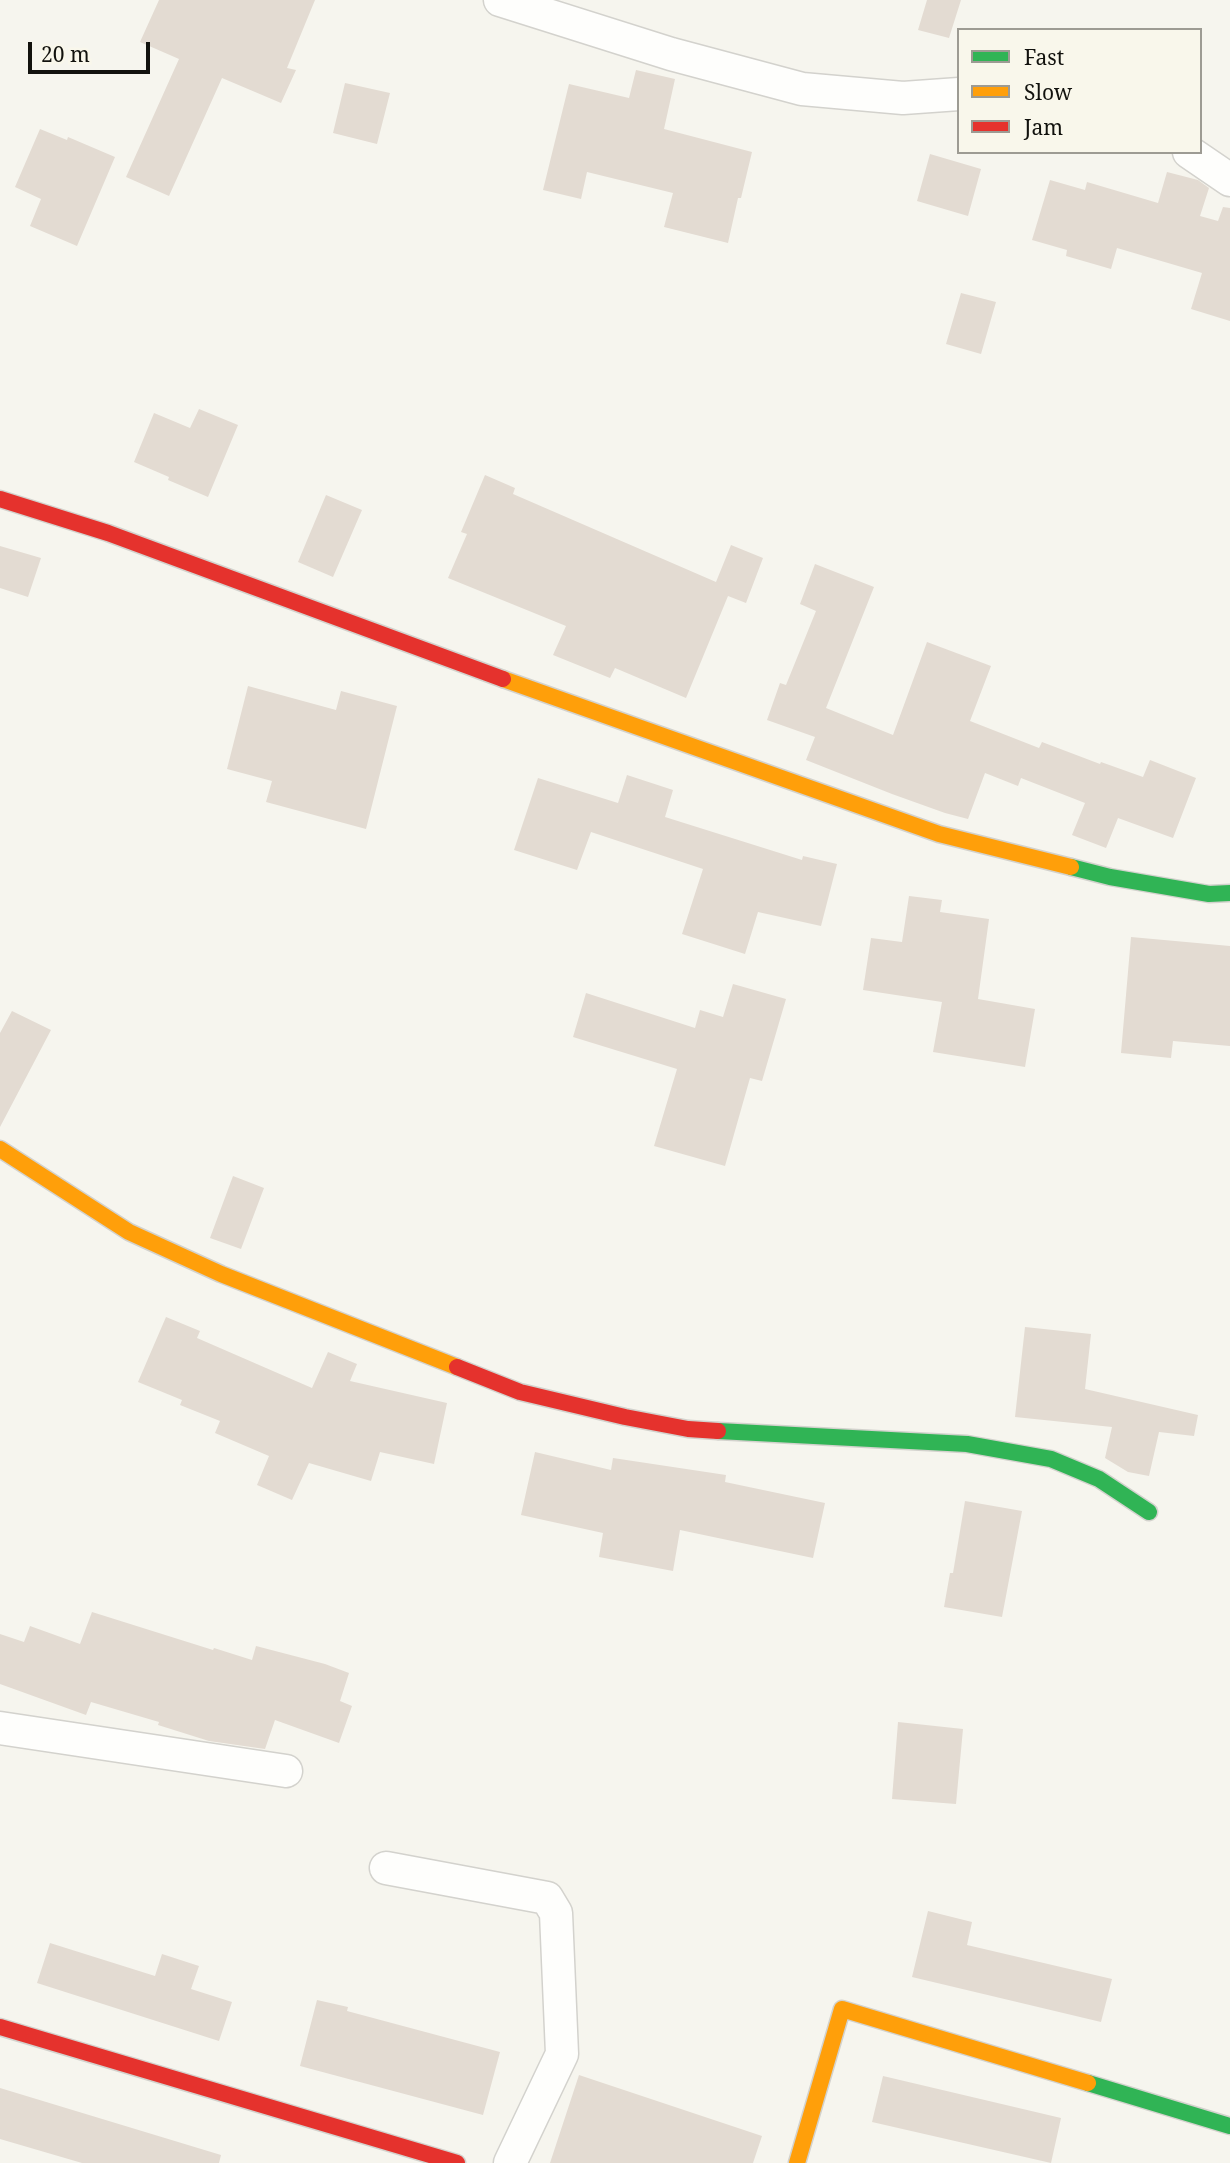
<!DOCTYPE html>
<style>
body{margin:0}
#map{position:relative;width:1230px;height:2163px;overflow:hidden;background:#f6f5ee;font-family:"Noto Serif",serif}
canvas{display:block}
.legend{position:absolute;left:957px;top:28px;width:245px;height:126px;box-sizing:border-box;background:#f9f7eb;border:2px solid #9d9b93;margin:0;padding:9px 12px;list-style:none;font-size:21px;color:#12120e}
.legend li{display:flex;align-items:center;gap:14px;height:35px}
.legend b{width:35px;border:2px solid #9d9b93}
.scale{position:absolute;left:28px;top:42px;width:122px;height:32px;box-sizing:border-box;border:4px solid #12120e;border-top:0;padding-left:9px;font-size:21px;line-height:24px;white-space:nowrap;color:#12120e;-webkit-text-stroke:5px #f9f7eb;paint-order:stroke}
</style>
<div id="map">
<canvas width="1230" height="2163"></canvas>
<ul class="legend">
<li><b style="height:9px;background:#30b455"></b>Fast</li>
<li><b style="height:9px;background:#ff9f0a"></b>Slow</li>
<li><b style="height:9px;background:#e5322d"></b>Jam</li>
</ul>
<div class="scale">20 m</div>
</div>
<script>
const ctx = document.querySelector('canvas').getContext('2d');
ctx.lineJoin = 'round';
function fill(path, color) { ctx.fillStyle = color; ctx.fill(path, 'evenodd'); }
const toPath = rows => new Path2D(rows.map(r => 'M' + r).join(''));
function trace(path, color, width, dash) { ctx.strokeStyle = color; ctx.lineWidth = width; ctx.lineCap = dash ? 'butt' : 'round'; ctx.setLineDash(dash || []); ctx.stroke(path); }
fill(toPath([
 [159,0,315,0,287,68,296,70,281,103,222,78,169,196,126,177,179,59,140,42],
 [927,0,961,0,949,38,918,30],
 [636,70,675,79,664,129,752,152,741,198,738,198,728,243,664,227,673,193,587,172,581,199,543,190,569,84,629,98],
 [345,83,390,93,377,144,333,133],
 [40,129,67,140,68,137,115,157,77,246,30,226,41,199,15,187],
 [930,154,981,169,968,216,917,201],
 [1167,172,1198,180,1209,188,1200,216,1218,221,1223,207,1230,208,1230,321,1191,309,1202,273,1117,248,1111,269,1066,256,1067,250,1032,240,1050,180,1085,190,1087,182,1158,203],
 [961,293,996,302,981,354,946,344],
 [199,409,238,425,208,497,168,480,169,477,134,462,154,413,190,428],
 [485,475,515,488,513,494,716,582,731,545,763,558,746,603,728,596,686,698,615,668,610,678,553,655,566,626,448,578,467,534,461,532],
 [326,495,362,510,333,577,298,562],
 [0,546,41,558,28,597,0,588],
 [815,564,874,587,826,708,893,735,927,642,991,666,970,721,1039,748,1042,742,1100,764,1101,762,1143,777,1150,760,1196,778,1173,838,1118,818,1106,848,1072,835,1085,803,1021,778,1018,786,985,773,968,819,945,813,892,794,806,760,815,737,767,720,780,683,786,685,816,611,800,604],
 [248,686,336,710,341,691,397,706,366,829,266,802,272,781,227,769],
 [627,775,673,790,665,817,802,860,803,856,837,864,821,926,758,912,745,954,682,934,703,869,591,832,577,870,514,850,538,778,618,803],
 [909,896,942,900,940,912,989,919,978,999,1035,1009,1025,1067,933,1052,942,1002,863,990,871,938,902,942],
 [1131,937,1230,946,1230,1046,1173,1041,1171,1058,1121,1053],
 [733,984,786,999,762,1081,750,1078,725,1166,654,1146,677,1069,573,1037,586,993,695,1028,700,1010,723,1017],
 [12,1011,51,1030,0,1127,0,1033],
 [233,1176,264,1188,241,1249,210,1238],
 [166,1317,200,1331,197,1338,312,1388,328,1352,357,1364,350,1381,447,1403,434,1464,380,1452,371,1481,309,1463,292,1500,257,1485,269,1456,215,1433,220,1421,180,1405,182,1400,138,1382],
 [1025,1327,1091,1334,1085,1389,1198,1415,1194,1436,1159,1432,1149,1476,1128,1472,1105,1458,1112,1427,1015,1417],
 [535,1452,611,1470,613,1458,726,1475,725,1482,825,1503,813,1558,680,1530,673,1571,599,1557,603,1533,521,1515],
 [965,1501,1022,1511,1002,1617,944,1607,950,1573,953,1573],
 [92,1612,213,1650,214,1648,252,1660,256,1646,325,1664,349,1673,340,1701,352,1706,339,1743,275,1720,265,1749,209,1741,158,1725,159,1722,91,1702,86,1715,0,1684,0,1634,24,1642,30,1626,80,1644],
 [898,1722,963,1729,956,1804,892,1799],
 [928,1911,972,1922,967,1945,1112,1979,1101,2022,912,1977],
 [50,1943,155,1976,162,1954,199,1966,191,1989,232,2002,219,2041,37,1983],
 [317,2000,348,2007,347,2011,500,2052,483,2115,300,2066],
 [579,2075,762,2136,753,2163,550,2163],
 [883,2076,1061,2118,1051,2163,872,2122],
 [0,2088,221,2155,219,2163,82,2163,0,2139]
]), '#e3dbd2');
const street = toPath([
 [500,0,671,54,802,89,903,98,959,94],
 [1189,152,1230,180],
 [0,1728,286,1771],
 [386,1868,547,1898,556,1913,562,2054,510,2163]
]);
const fast = toPath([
 [1071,867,1110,877,1209,894,1230,893],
 [718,1431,967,1444,1051,1459,1099,1479,1149,1512],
 [1088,2083,1230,2126]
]);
const slow = toPath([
 [503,679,939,834,1071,867],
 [0,1149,129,1232,221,1274,457,1367],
 [797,2163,842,2009,1088,2083]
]);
const jam = toPath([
 [0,499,108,533,503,679],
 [457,1367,520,1392,625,1417,688,1429,718,1431],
 [0,2027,457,2163]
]);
trace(street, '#d3d2cd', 35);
trace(fast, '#d3d2cd', 19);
trace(slow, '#d3d2cd', 19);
trace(jam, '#d3d2cd', 19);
trace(street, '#fefefc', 32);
trace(fast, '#30b455', 16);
trace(slow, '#ff9f0a', 16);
trace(jam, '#e5322d', 16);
</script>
